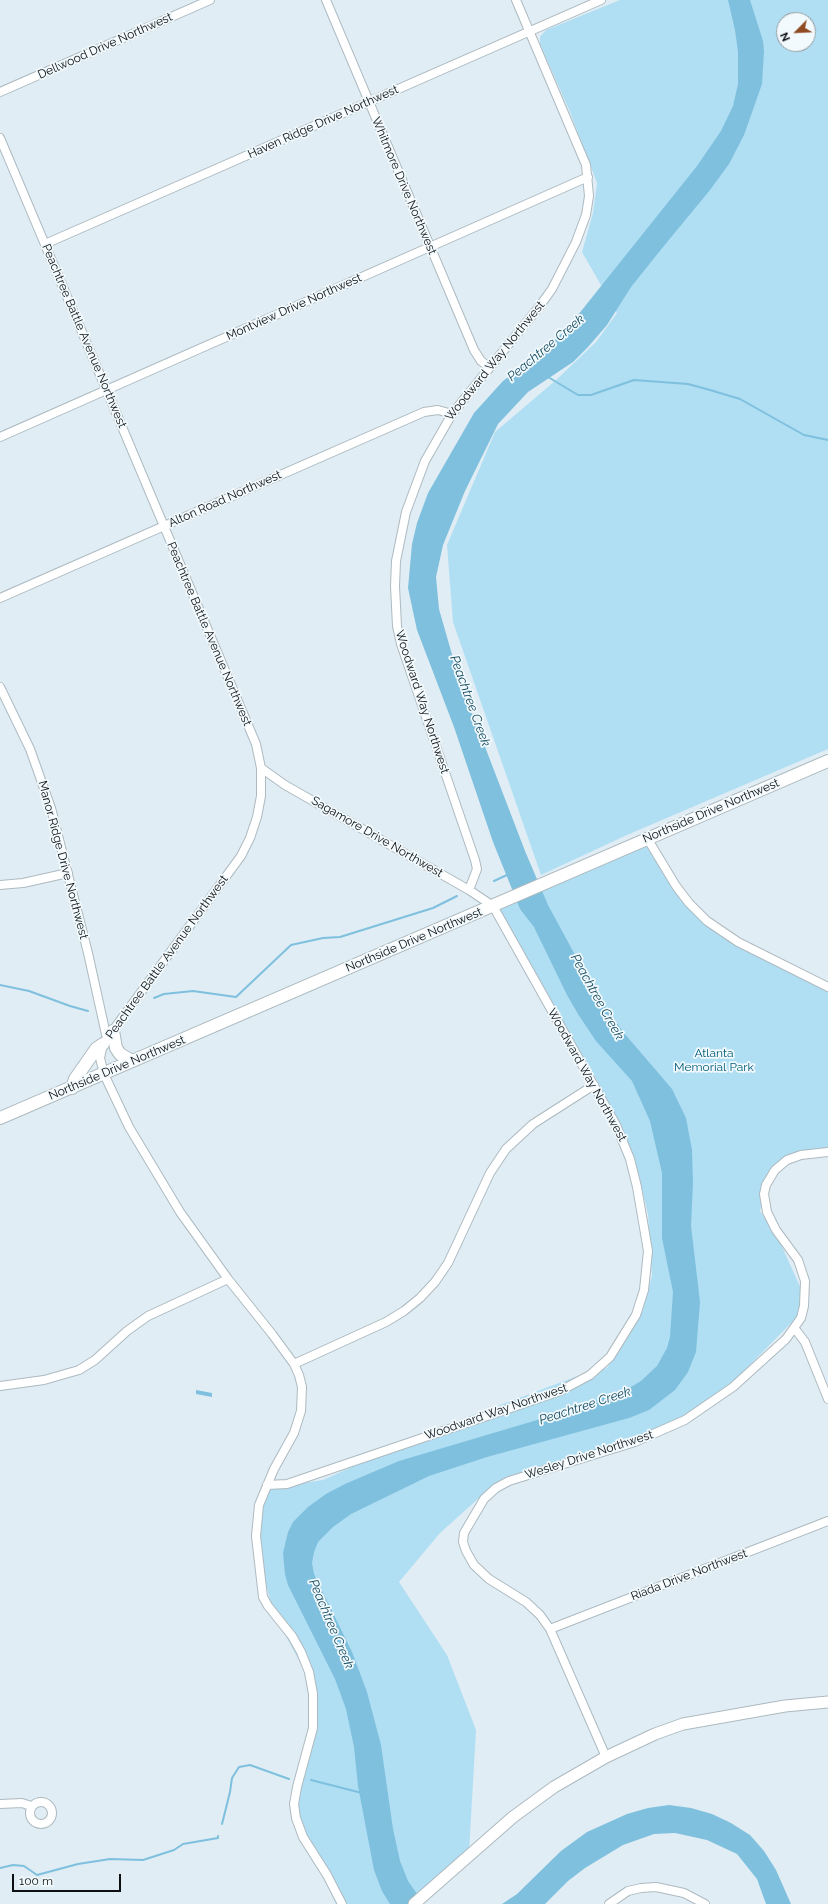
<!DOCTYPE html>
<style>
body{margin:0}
#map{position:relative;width:828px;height:1904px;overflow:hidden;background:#e0edf4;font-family:Raleway,sans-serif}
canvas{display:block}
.north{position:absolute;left:776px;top:12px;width:40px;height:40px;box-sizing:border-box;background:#f2fafd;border:1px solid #969c9f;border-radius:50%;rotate:246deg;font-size:11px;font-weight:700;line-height:16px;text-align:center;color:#0c1012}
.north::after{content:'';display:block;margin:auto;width:14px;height:18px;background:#904a21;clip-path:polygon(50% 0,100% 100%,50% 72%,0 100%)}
.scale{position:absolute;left:12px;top:1874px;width:109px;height:18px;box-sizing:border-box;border:2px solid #0c1012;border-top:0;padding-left:5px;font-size:12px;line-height:14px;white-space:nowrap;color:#0c1012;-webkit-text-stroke:3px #f2fafd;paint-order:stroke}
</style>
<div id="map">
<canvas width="828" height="1904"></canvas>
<div class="north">N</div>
<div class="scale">100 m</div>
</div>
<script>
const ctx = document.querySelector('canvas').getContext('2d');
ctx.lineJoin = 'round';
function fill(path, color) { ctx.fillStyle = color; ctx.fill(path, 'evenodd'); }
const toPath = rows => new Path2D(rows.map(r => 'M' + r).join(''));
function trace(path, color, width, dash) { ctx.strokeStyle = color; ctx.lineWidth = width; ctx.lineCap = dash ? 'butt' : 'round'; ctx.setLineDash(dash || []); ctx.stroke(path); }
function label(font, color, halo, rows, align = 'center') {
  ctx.font = font + ' Raleway,sans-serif'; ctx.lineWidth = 3.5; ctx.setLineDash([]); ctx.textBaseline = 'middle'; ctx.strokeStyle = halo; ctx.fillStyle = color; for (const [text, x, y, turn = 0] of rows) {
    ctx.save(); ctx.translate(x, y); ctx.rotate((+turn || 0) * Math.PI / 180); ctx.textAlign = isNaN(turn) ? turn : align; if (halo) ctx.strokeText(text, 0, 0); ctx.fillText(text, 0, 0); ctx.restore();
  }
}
fill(toPath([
 [620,0,828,0,828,749,627,835,541,875,453,622,447,545,495,432,555,381,596,342,617,313,582,252,593,213,597,183,570,112,540,44,540,37,546,30],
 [784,20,808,20,808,44,784,44],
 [646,846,675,890,711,926,828,992,828,1151,789,1157,767,1177,760,1211,779,1240,802,1291,801,1313,737,1378,675,1426,597,1451,489,1489,440,1533,399,1582,447,1655,476,1730,469,1852,409,1904,336,1904,296,1815,309,1726,309,1679,273,1612,253,1532,270,1488,323,1480,436,1429,575,1377,607,1368,643,1310,652,1276,650,1246,648,1214,635,1160,599,1084,491,903,552,885]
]), '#b0def3');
fill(toPath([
 [728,0,750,0,763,41,764,51,762,84,744,135,729,164,710,190,663,247,631,287,607,325,588,347,573,362,528,392,498,424,465,491,443,545,436,577,439,609,459,679,525,851,548,905,588,979,605,1006,624,1033,672,1089,686,1118,692,1150,693,1183,691,1226,700,1302,696,1352,688,1372,675,1390,649,1410,629,1418,487,1457,429,1476,351,1514,333,1527,318,1542,314,1552,312,1563,314,1574,352,1652,367,1692,381,1745,393,1829,400,1861,408,1881,424,1904,390,1904,382,1891,374,1870,358,1786,354,1747,346,1709,335,1679,288,1585,285,1574,283,1553,288,1532,293,1522,308,1507,326,1494,345,1484,399,1461,564,1412,631,1387,641,1381,657,1366,667,1348,670,1337,673,1292,662,1238,662,1173,650,1121,632,1081,596,1041,578,1014,567,995,534,927,520,909,493,842,454,727,417,630,408,588,412,544,417,523,428,493,474,413,503,381,547,348,570,325,697,166,721,131,733,106,738,84,738,52,735,30],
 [196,1390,212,1393,212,1397,196,1394],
 [669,1805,691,1808,712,1814,731,1823,750,1835,764,1851,776,1870,791,1904,766,1904,757,1879,737,1854,707,1840,675,1833,654,1834,623,1845,585,1868,568,1881,545,1904,502,1904,517,1894,561,1851,587,1832,627,1814,648,1808]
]), '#7ec0de');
trace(toPath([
 [548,377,578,395,591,395,634,380,688,384,710,390,740,399,804,435,828,440],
 [494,881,509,874],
 [0,985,29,991,70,1006,88,1011],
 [154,998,164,994,193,991,236,997,291,945,323,938,340,937,433,908,457,896],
 [311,1780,362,1793],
 [222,1824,230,1792,232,1778,239,1767,250,1765,289,1779],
 [0,1868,13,1865,24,1866,37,1875,78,1864,110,1859,143,1860,174,1850,183,1844,218,1838,218,1836]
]), '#7ec0de', 2);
const minor = toPath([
 [326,0,474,350,481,361,489,367],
 [0,92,210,0],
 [0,138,256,744,261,768,261,796,257,817,250,838,241,856,103,1044,100,1058,104,1074,129,1127,180,1212,228,1279,272,1334,294,1364,299,1375,302,1387,301,1411,294,1433,274,1469,259,1505,256,1536,263,1597,268,1606,292,1636,301,1652,309,1672,313,1694,313,1728,297,1787,294,1804,296,1818,303,1837,327,1875,342,1904],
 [45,244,601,0],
 [0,437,588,177],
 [0,598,424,412,438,410,452,414],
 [0,687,30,749,51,808,88,953,107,1039],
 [261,768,285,785,469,890,493,906,616,1125,630,1159,637,1187,648,1251,644,1290,636,1315,610,1357,590,1375,560,1391,493,1414,287,1484,267,1485],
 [647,838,676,886,689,903,707,921,738,942,828,987],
 [0,885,23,883,68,873],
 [469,890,477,869,475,860,401,644,397,626,395,586,396,561,406,512,425,461,452,414,539,307,552,289,576,242,586,215,589,196,586,165,516,0],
 [795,1329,805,1342,828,1399],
 [294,1364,386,1322,404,1311,420,1298,435,1282,448,1263,490,1173,506,1149,533,1124,594,1085],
 [0,1386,44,1380,79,1370,95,1360,127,1331,148,1316,228,1279],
 [550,1629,828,1521],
 [606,1757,550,1629,540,1615,526,1602,489,1579,474,1565,466,1551,463,1542,464,1533,484,1499,496,1488,509,1481,635,1442,685,1420,733,1387,786,1339,801,1318,804,1306,805,1281,798,1260,776,1230,767,1212,764,1194,766,1185,775,1170,787,1160,801,1155,828,1152],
 '30 1813a11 11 0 1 1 22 0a11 11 0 1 1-22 0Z',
 [0,1804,22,1803,31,1806],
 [609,1904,628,1891,641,1888,656,1887,684,1893,705,1904]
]);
const secondary = toPath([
 [414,1904,513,1817,554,1787,606,1757,655,1734,683,1724,785,1706,828,1702]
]);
const primary = toPath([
 [113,1031,116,1048,120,1054,132,1061],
 [72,1088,75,1079,96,1049,103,1044],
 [0,1118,828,761]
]);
trace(minor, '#adbac0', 10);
trace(secondary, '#adbac0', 13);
trace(primary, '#adbac0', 14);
trace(minor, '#fff', 8);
trace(secondary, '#fff', 11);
trace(primary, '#fff', 12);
label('12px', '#0c1012', '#f2fafd', [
 ["Dellwood Drive Northwest",105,46,-24],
 ["Haven Ridge Drive Northwest",323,122,-24],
 ["Whitmore Drive Northwest",404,186,67],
 ["Montview Drive Northwest",294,307,-24],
 ["Peachtree Battle Avenue Northwest",84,336,67],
 ["Woodward Way Northwest",495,361,-51],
 ["Alton Road Northwest",225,499,-24],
 ["Peachtree Battle Avenue Northwest",209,634,67],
 ["Woodward Way Northwest",422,702,72],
 ["Northside Drive Northwest",711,811,-23],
 ["Sagamore Drive Northwest",377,837,30],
 ["Manor Ridge Drive Northwest",63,860,75],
 ["Northside Drive Northwest",414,940,-23],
 ["Peachtree Battle Avenue Northwest",167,957,-54],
 ["Northside Drive Northwest",117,1068,-23],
 ["Woodward Way Northwest",587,1075,61],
 ["Woodward Way Northwest",496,1412,-19],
 ["Wesley Drive Northwest",589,1455,-18],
 ["Riada Drive Northwest",689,1575,-21]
]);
label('12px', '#005b79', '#f2fafd', [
 ["Atlanta",714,1053],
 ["Memorial Park",714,1067]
]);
label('italic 13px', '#12495e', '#f2fafd', [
 ["Peachtree Creek",546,348,-40],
 ["Peachtree Creek",470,701,70],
 ["Peachtree Creek",597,997,61],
 ["Peachtree Creek",585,1406,-18],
 ["Peachtree Creek",331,1624,67]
]);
</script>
